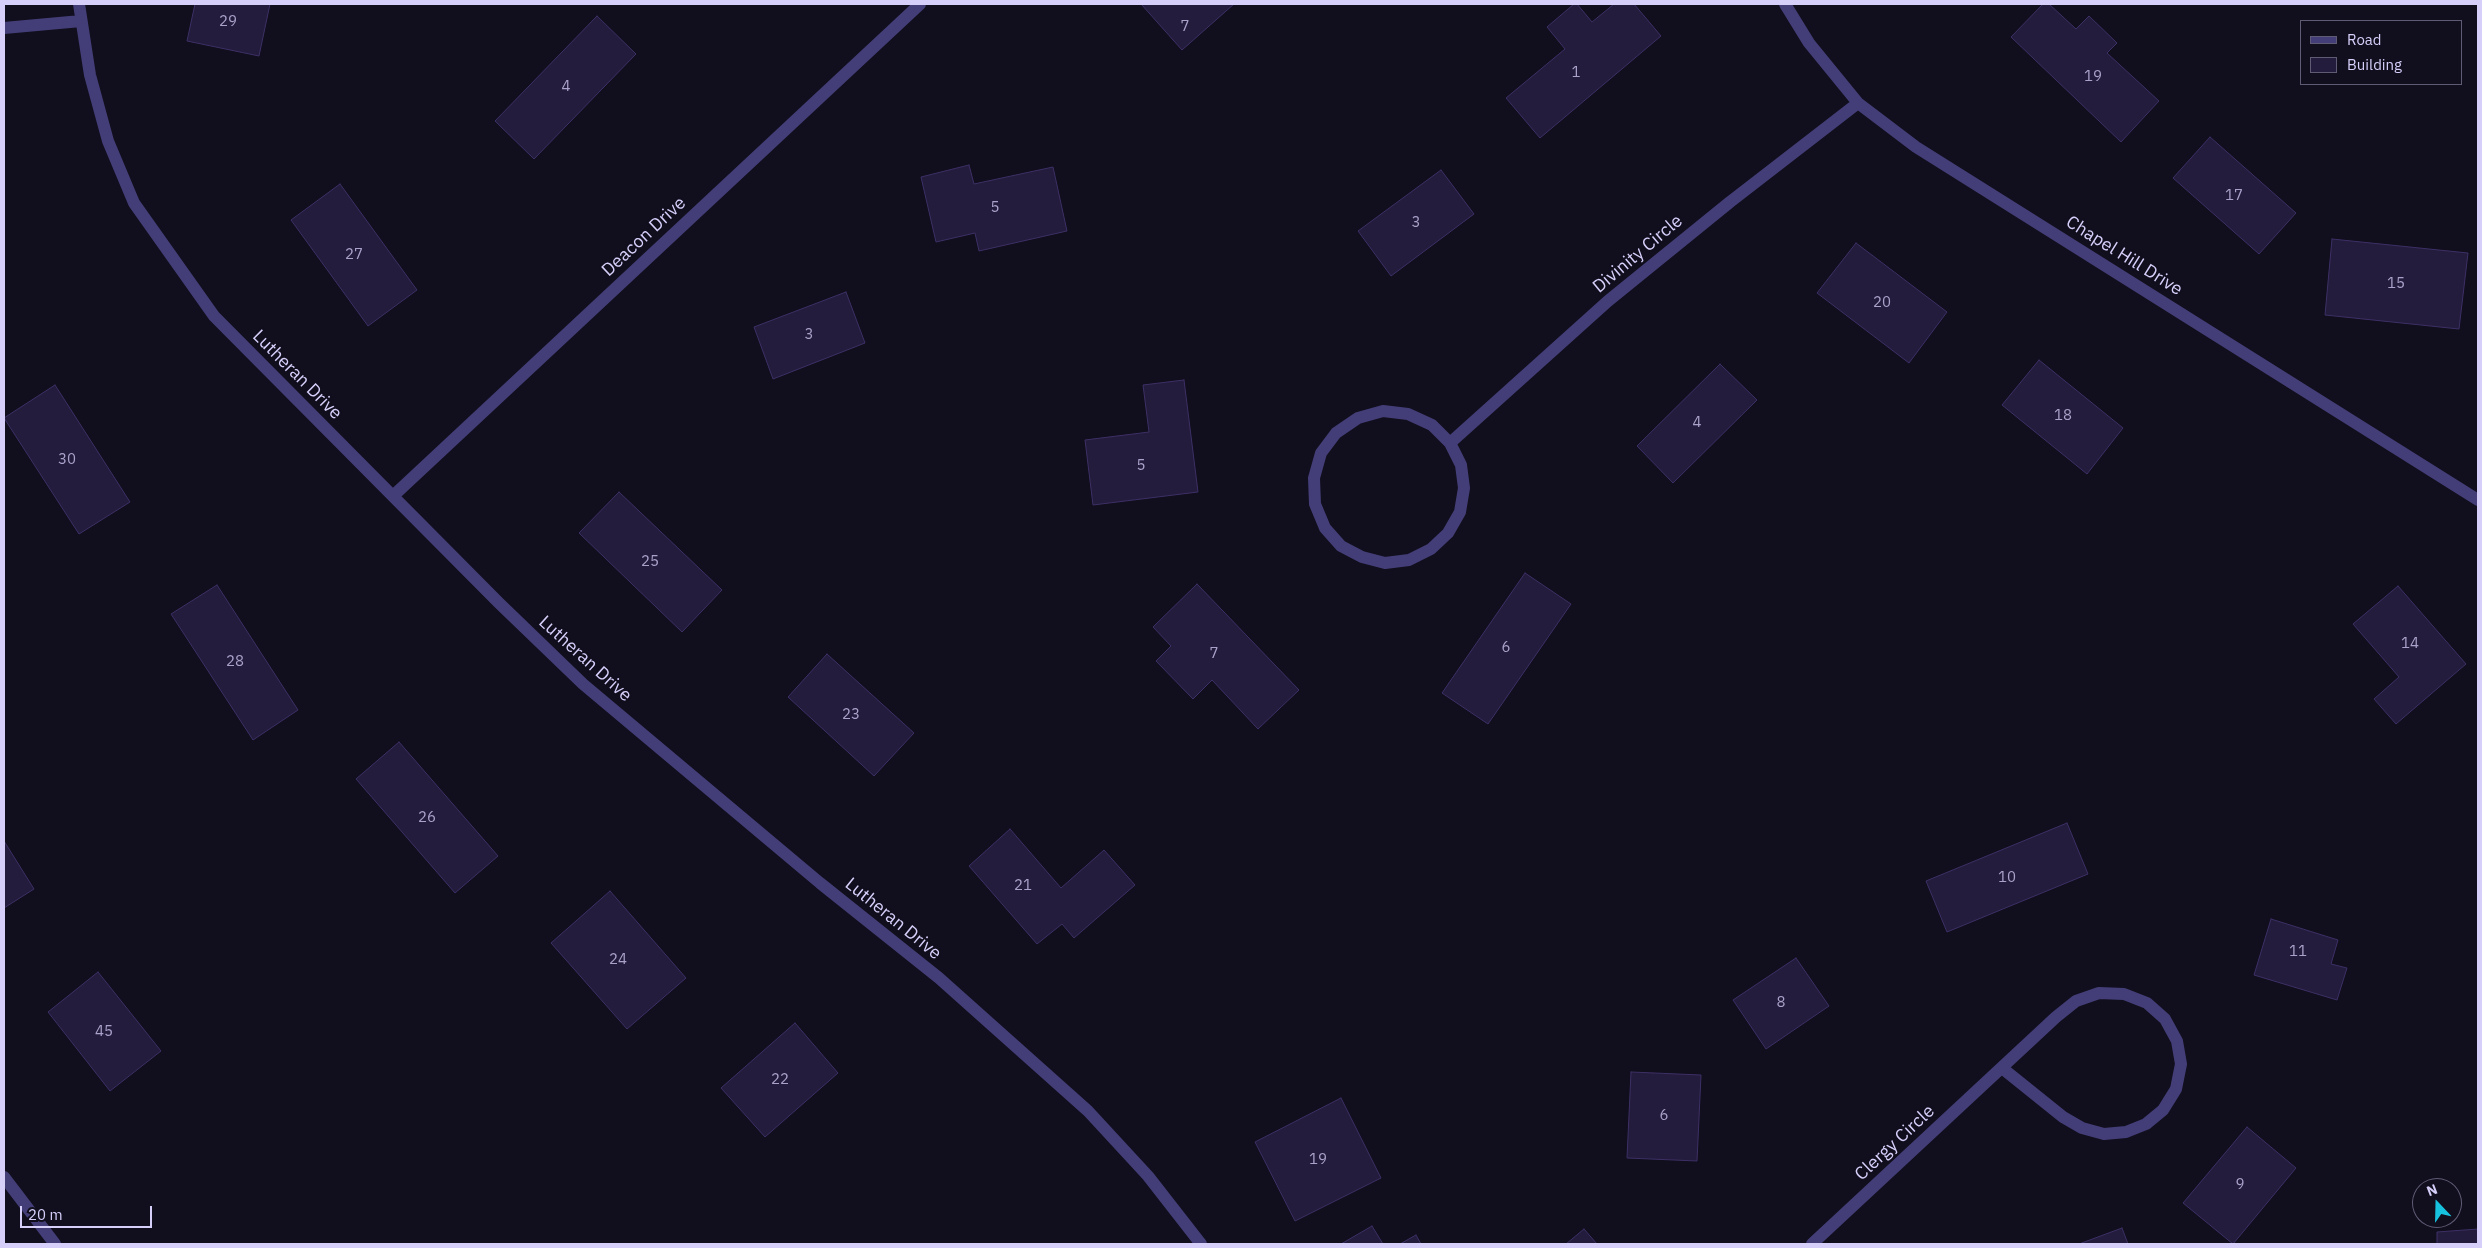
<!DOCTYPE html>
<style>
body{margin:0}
#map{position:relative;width:2482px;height:1248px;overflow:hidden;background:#110e1d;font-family:"IBM Plex Sans",sans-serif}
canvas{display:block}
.frame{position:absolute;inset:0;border:5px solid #d6cffa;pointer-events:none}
.legend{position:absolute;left:2300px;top:20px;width:162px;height:65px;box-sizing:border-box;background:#110e1d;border:1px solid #605b75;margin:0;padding:6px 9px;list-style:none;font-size:15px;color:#d6cffa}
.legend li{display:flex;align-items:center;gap:10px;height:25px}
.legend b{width:25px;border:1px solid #605b75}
.north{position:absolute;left:2412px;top:1178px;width:50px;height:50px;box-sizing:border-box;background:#110e1d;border:1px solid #605b75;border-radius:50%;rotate:339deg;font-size:14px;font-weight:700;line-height:20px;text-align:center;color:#d6cffa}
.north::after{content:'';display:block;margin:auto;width:18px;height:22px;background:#17c2df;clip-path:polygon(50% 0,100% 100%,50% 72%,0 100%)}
.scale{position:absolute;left:20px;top:1206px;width:132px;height:22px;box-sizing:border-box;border:2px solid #d6cffa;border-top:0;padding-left:6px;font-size:15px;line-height:18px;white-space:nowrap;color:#d6cffa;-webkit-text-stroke:4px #110e1d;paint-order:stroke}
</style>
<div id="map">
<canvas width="2482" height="1248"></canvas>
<div class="frame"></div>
<ul class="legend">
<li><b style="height:6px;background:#433e78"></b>Road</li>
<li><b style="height:14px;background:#241c3c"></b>Building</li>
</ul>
<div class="north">N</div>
<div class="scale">20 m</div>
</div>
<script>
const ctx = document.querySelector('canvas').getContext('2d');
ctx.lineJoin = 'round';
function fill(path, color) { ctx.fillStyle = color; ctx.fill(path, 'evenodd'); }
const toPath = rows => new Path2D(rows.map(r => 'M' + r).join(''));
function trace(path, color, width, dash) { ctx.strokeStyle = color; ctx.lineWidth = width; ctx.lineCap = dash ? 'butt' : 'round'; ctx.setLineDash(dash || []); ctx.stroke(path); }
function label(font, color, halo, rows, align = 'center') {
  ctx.font = font + ' "IBM Plex Sans",sans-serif'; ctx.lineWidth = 4; ctx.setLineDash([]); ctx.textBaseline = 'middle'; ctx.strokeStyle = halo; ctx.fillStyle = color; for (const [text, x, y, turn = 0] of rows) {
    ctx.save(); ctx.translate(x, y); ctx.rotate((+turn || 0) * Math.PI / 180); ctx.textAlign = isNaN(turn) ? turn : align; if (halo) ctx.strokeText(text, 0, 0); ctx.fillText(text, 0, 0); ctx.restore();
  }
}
const building = toPath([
 [195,4,270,4,259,56,187,41,195,4],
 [1141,4,1234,4,1182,50,1141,4],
 [1574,4,1577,4,1592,22,1614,4,1634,4,1661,36,1540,138,1506,98,1565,49,1547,27,1574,4],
 [2043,4,2049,4,2076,29,2089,16,2117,43,2107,53,2159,101,2121,142,2011,37,2043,4],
 [597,16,636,54,534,159,495,121,597,16],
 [2210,137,2296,213,2259,254,2173,178,2210,137],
 [969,165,974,184,1053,167,1067,231,979,251,975,233,936,242,921,177,969,165],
 [1441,170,1474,214,1391,276,1358,231,1441,170],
 [340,184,417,290,368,326,291,220,340,184],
 [2332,239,2468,253,2459,329,2325,315,2332,239],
 [1856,243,1947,312,1909,363,1817,293,1856,243],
 [846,292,865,343,773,379,754,327,846,292],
 [2039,360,2123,428,2087,474,2002,405,2039,360],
 [1720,364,1757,400,1673,483,1637,446,1720,364],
 [1184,380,1198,492,1093,505,1085,440,1149,432,1143,385,1184,380],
 [55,385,130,502,79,534,4,418,55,385],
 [619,492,722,590,682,632,579,533,619,492],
 [1525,573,1571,604,1488,724,1442,693,1525,573],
 [1197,584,1299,690,1258,729,1212,680,1193,699,1156,661,1171,646,1153,627,1197,584],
 [217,585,298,710,253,740,171,614,217,585],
 [2398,586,2466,664,2396,724,2374,699,2399,677,2353,624,2398,586],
 [827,654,914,733,874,776,788,697,827,654],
 [399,742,498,856,455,893,356,779,399,742],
 [2067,823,2088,874,1947,932,1926,881,2067,823],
 [1010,829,1061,888,1104,850,1135,885,1074,938,1062,924,1037,944,969,866,1010,829],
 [4,841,34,889,4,908,4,841],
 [610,891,686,978,627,1029,551,943,610,891],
 [2271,919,2338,940,2331,964,2347,968,2337,1000,2254,975,2271,919],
 [1796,958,1829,1006,1766,1049,1733,1000,1796,958],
 [98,972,161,1051,110,1091,48,1012,98,972],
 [795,1023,838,1073,765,1137,721,1088,795,1023],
 [1631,1072,1701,1075,1697,1161,1627,1158,1631,1072],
 [1341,1098,1381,1178,1295,1221,1255,1142,1341,1098],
 [2247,1127,2296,1168,2233,1244,2183,1203,2247,1127],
 [1372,1226,1383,1244,1341,1244,1372,1226],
 [2122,1228,2128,1244,2079,1244,2122,1228],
 [1584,1229,1597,1244,1566,1244,1584,1229],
 [2478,1229,2478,1244,2437,1244,2437,1232,2478,1229],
 [1416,1235,1421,1244,1400,1244,1416,1235]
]);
fill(building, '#241c3c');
trace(building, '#3d3066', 1);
trace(toPath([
 [79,4,90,75,108,141,134,203,214,316,499,603,583,684,820,883,939,978,1088,1111,1148,1176,1201,1244],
 [1785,4,1809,43,1858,103,1916,147,2478,500],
 [4,28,81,21],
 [1450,443,1461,465,1464,488,1460,512,1448,533,1431,549,1409,560,1385,563,1362,557,1341,546,1325,528,1315,504,1314,478,1321,453,1336,433,1358,418,1383,411,1408,414,1432,425,1450,443,1608,301,1730,202,1858,103],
 [393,496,920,4],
 [4,1177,55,1244],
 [1812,1244,2056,1017,2076,1001,2099,993,2124,994,2147,1003,2165,1019,2177,1041,2181,1064,2176,1089,2163,1110,2146,1124,2126,1132,2104,1134,2082,1128,2063,1117,2002,1068]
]), '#433e78', 12);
label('15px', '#aaa2ca', null, [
 ["29",228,22],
 ["7",1185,27],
 ["1",1576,73],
 ["19",2093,77],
 ["4",566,87],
 ["17",2234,196],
 ["5",995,208],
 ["3",1416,223],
 ["27",354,255],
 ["15",2396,284],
 ["20",1882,303],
 ["3",809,335],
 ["18",2063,416],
 ["4",1697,423],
 ["30",67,460],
 ["5",1141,466],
 ["25",650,562],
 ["14",2410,644],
 ["6",1506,648],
 ["7",1214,654],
 ["28",235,662],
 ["23",851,715],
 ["26",427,818],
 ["10",2007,878],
 ["21",1023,886],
 ["11",2298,952],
 ["24",618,960],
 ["8",1781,1003],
 ["45",104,1032],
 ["22",780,1080],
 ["6",1664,1116],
 ["19",1318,1160],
 ["9",2240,1185]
]);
label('18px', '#d6cffa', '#110e1d', [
 ["Deacon Drive",644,237,-43],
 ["Divinity Circle",1638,254,-40],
 ["Chapel Hill Drive",2124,256,32],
 ["Lutheran Drive",297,375,45],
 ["Lutheran Drive",585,659,42],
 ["Lutheran Drive",893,919,39],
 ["Clergy Circle",1895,1143,-43]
]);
</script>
